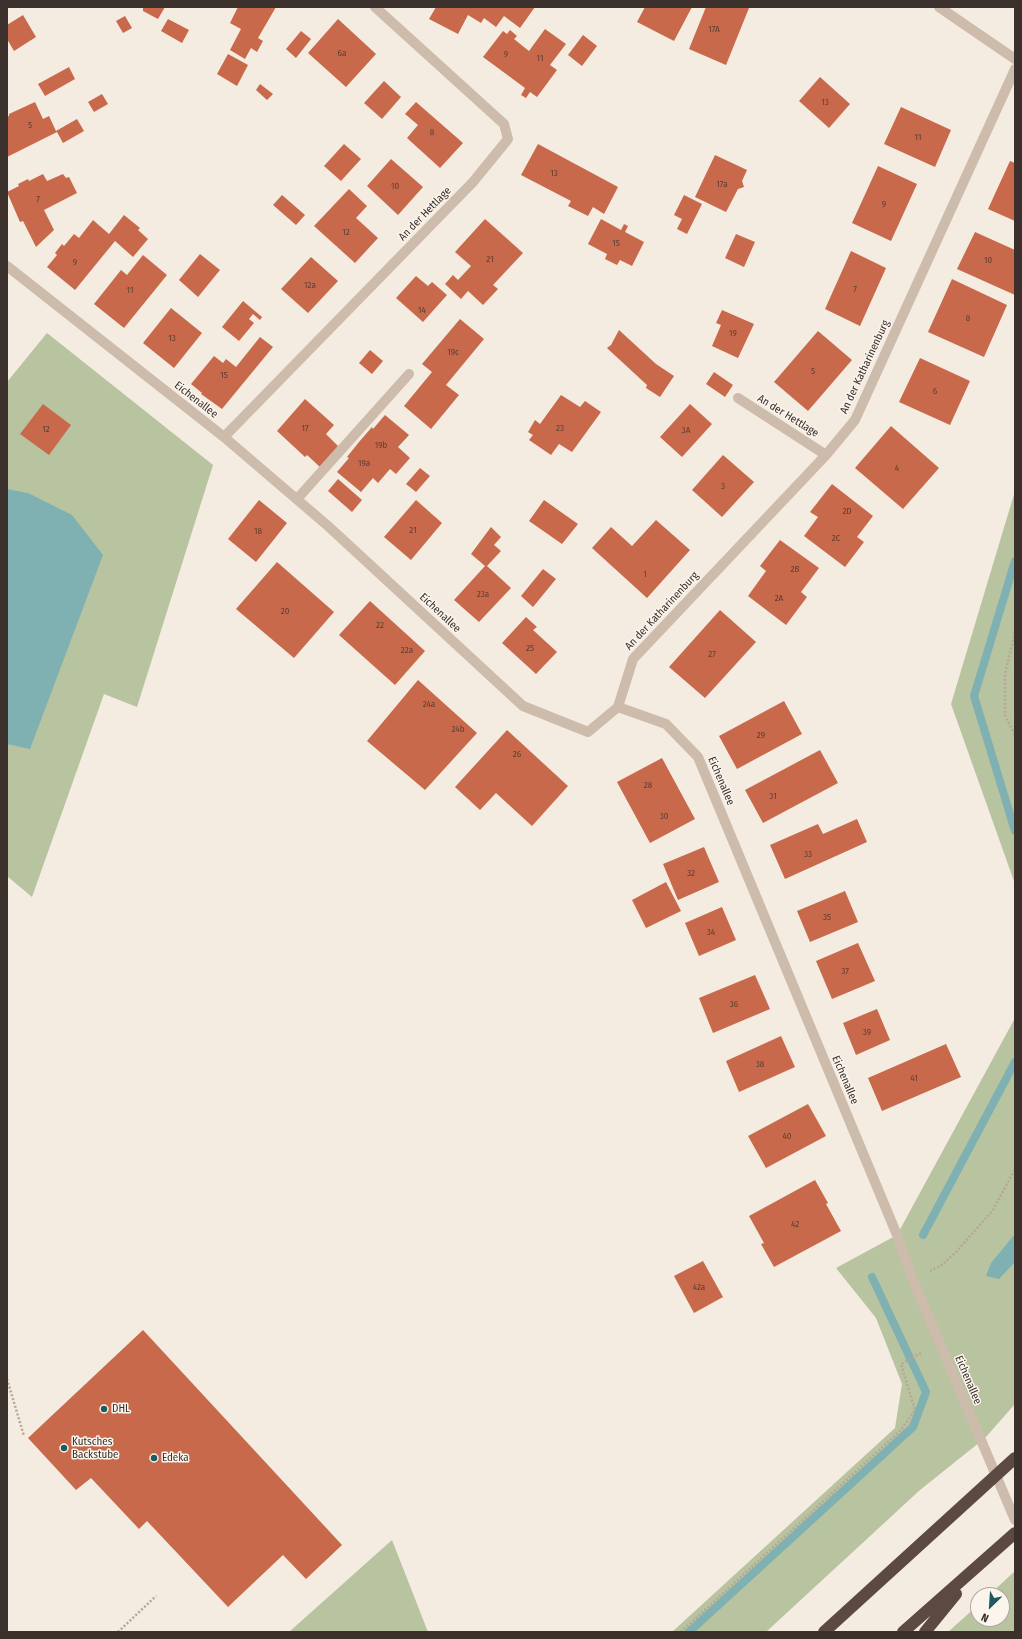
<!DOCTYPE html>
<style>
body{margin:0}
#map{position:relative;width:1022px;height:1639px;overflow:hidden;background:#f4ebe1;font-family:"Fira Sans Condensed",sans-serif}
canvas{display:block}
.frame{position:absolute;inset:0;border:8px solid #3b302b;pointer-events:none}
.north{position:absolute;left:970px;top:1587px;width:40px;height:40px;box-sizing:border-box;background:#fbf5ee;border:1px solid #aea6a0;border-radius:50%;rotate:205deg;font-size:11px;font-weight:700;line-height:16px;text-align:center;color:#3b302b}
.north::after{content:'';display:block;margin:auto;width:14px;height:18px;background:#1f5a5e;clip-path:polygon(50% 0,100% 100%,50% 72%,0 100%)}
</style>
<div id="map">
<canvas width="1022" height="1639"></canvas>
<div class="frame"></div>
<div class="north">N</div>
</div>
<script>
const ctx = document.querySelector('canvas').getContext('2d');
ctx.lineJoin = 'round';
function fill(path, color) { ctx.fillStyle = color; ctx.fill(path, 'evenodd'); }
const toPath = rows => new Path2D(rows.map(r => 'M' + r).join(''));
function trace(path, color, width, dash) { ctx.strokeStyle = color; ctx.lineWidth = width; ctx.lineCap = dash ? 'butt' : 'round'; ctx.setLineDash(dash || []); ctx.stroke(path); }
function label(font, color, halo, rows, align = 'center') {
  ctx.font = font + ' "Fira Sans Condensed",sans-serif'; ctx.lineWidth = 3; ctx.setLineDash([]); ctx.textBaseline = 'middle'; ctx.strokeStyle = halo; ctx.fillStyle = color; for (const [text, x, y, turn = 0] of rows) {
    ctx.save(); ctx.translate(x, y); ctx.rotate((+turn || 0) * Math.PI / 180); ctx.textAlign = isNaN(turn) ? turn : align; if (halo) ctx.strokeText(text, 0, 0); ctx.fillText(text, 0, 0); ctx.restore();
  }
}
fill(toPath([
 [47,333,213,465,137,707,104,694,32,897,7,876,7,382],
 [1015,491,1015,884,951,704],
 [1015,1018,1015,1404,985,1438,920,1490,766,1632,672,1632,895,1428,902,1384,876,1318,836,1268,897,1235],
 [392,1540,428,1632,289,1632],
 [1015,1571,1015,1632,948,1632,978,1605,978,1619,1002,1619,1002,1595,989,1595]
]), '#b8c4a0');
fill(toPath([
 [7,489,28,493,72,515,103,555,30,749,7,744],
 [1015,1234,1015,1262,999,1279,986,1276,991,1263]
]), '#7fb0b2');
trace(toPath([
 [1015,561,974,696,1015,831],
 [923,1235,1015,1062],
 [689,1632,913,1427,926,1392,872,1277]
]), '#7fb0b2', 8);
fill(toPath([
 [143,7,165,7,158,19,143,11],
 [238,7,276,7,258,38,263,41,257,52,251,48,245,59,230,50,241,29,230,23],
 [436,7,535,7,520,28,504,16,496,27,484,18,481,23,468,15,458,34,429,19],
 [645,7,692,7,674,41,637,22],
 [706,7,749,8,726,65,689,49],
 [23,15,36,37,14,51,7,39,7,25],
 [125,16,132,28,123,33,116,21],
 [168,19,189,30,182,43,161,31],
 [338,19,376,54,346,87,308,53],
 [545,29,566,44,550,65,557,70,537,97,530,92,526,98,521,95,525,88,483,57,503,31,507,34,510,30,517,36,514,39,529,51],
 [301,31,311,39,296,58,286,49],
 [583,35,597,46,582,66,568,55],
 [228,54,248,65,237,86,217,74],
 [69,67,75,79,45,96,38,84],
 [820,77,850,104,829,128,799,101],
 [384,81,401,97,382,119,364,103],
 [260,84,273,94,267,100,256,90],
 [102,94,108,104,94,112,88,102],
 [35,102,43,119,49,116,56,131,77,119,84,131,63,143,57,132,7,157,7,117,9,116,9,114],
 [416,102,463,143,440,168,407,138,418,125,405,114],
 [901,107,951,130,935,167,884,144],
 [344,144,361,159,341,181,324,166],
 [538,144,618,187,604,214,593,207,588,216,568,206,571,201,521,175],
 [715,155,747,170,742,181,744,187,738,189,726,212,695,197],
 [391,159,423,187,398,215,367,186],
 [1010,161,1015,163,1015,221,988,209],
 [878,166,917,184,891,241,852,223],
 [43,174,47,181,63,174,66,178,69,177,77,193,44,210,54,230,36,247,23,221,20,222,7,192,19,186,18,184,28,179,29,181],
 [349,189,367,206,356,218,378,238,355,263,314,226],
 [282,195,305,215,296,225,273,205],
 [684,195,702,204,687,234,677,229,682,219,674,215],
 [124,215,140,228,138,230,148,239,133,257,115,241,75,290,47,267,57,255,55,253,62,244,64,246,74,234,79,238,93,220,109,234],
 [485,219,523,253,493,285,498,289,483,305,468,291,461,299,445,284,453,275,458,280,471,266,455,252],
 [601,219,621,230,624,224,628,226,625,232,644,242,632,266,620,260,617,265,605,259,607,254,588,244],
 [975,232,1015,250,1015,295,957,269],
 [736,234,755,242,744,267,725,258],
 [851,251,886,268,860,326,825,309],
 [200,254,220,270,198,297,179,280],
 [143,255,167,275,124,328,94,304,121,270,127,275],
 [311,257,338,281,308,313,281,289],
 [416,276,428,286,432,282,447,295,423,322,396,298],
 [952,279,1007,305,984,357,928,332],
 [243,301,262,317,260,320,253,314,249,319,254,323,239,341,222,327],
 [171,308,202,333,174,368,143,343],
 [722,310,754,324,738,358,712,346,721,325,716,323],
 [460,319,484,339,446,385,459,395,431,429,404,406,432,372,422,364],
 [619,330,656,364,674,376,660,397,646,388,647,385,608,349,607,348,611,345],
 [818,331,852,360,808,411,774,382],
 [260,337,273,347,222,409,201,394,202,393,191,384,214,356,223,363,226,359,236,367],
 [370,350,383,361,372,374,359,363],
 [920,358,970,381,950,425,899,402],
 [714,372,733,385,725,397,706,384],
 [561,395,580,407,585,401,601,412,572,452,559,444,551,455,529,440,533,435,528,432,535,420,540,424],
 [305,399,334,425,326,434,338,446,320,467,307,455,305,457,277,431],
 [43,404,71,425,49,455,20,434],
 [690,404,712,424,682,457,660,437],
 [385,415,409,435,398,447,410,458,396,474,390,469,378,483,373,478,361,492,337,472,349,458,347,457,359,442,372,427,373,429],
 [891,426,939,468,903,509,855,468],
 [723,455,754,482,722,517,692,490],
 [420,468,430,476,416,492,406,484],
 [338,479,362,500,352,512,328,491],
 [832,484,873,516,857,537,864,542,845,567,804,536,818,517,810,512],
 [259,500,287,523,256,562,228,539],
 [416,500,442,523,411,560,384,537],
 [544,500,578,524,562,544,529,521],
 [656,520,690,550,647,598,592,548,611,527,632,546],
 [491,527,501,537,494,545,501,551,487,566,511,588,479,622,454,600,485,566,471,554],
 [780,540,819,568,801,592,807,597,786,625,748,596,766,571,760,566],
 [277,562,334,612,294,658,236,609],
 [543,569,556,579,533,607,521,596],
 [370,601,425,651,395,685,339,635],
 [720,610,756,642,705,698,669,667],
 [526,617,537,627,533,630,557,652,536,674,502,643],
 [418,680,477,733,425,790,367,741],
 [784,701,802,734,737,769,719,736],
 [507,730,568,786,532,826,496,793,480,810,455,787],
 [820,750,838,783,763,823,745,790],
 [662,758,695,819,650,843,617,782],
 [857,819,867,842,785,879,770,845,818,824,823,834],
 [704,847,719,882,678,900,663,864],
 [666,882,681,911,646,928,632,900],
 [845,891,858,922,810,942,797,911],
 [722,907,736,940,699,956,685,923],
 [858,943,875,981,832,999,816,961],
 [755,975,770,1009,713,1033,699,998],
 [877,1009,890,1040,856,1055,843,1023],
 [781,1036,795,1067,739,1092,726,1061],
 [946,1044,961,1077,882,1111,868,1078],
 [808,1104,826,1136,766,1168,748,1136],
 [815,1180,828,1203,826,1204,841,1231,774,1267,761,1244,764,1243,749,1216],
 [703,1261,723,1297,694,1313,674,1276],
 [143,1330,342,1545,306,1579,283,1555,228,1607,147,1521,139,1529,91,1478,76,1490,28,1438]
]), '#c8694b');
trace(toPath([
 [1015,632,1005,674,1005,715,1015,736],
 [930,1271,942,1265,957,1251,993,1210,1015,1169],
 [7,1379,24,1436],
 [118,1632,156,1596],
 [681,1632,901,1430,915,1410,901,1364,923,1352]
]), '#b9a596', 2.5, [2, 2]);
trace(toPath([
 [297,499,409,374]
]), '#cdbbac', 10);
trace(toPath([
 [939,7,1015,59],
 [7,266,224,437,328,526,523,706,588,732,618,707,666,724,698,757,897,1235,913,1280,1015,1520],
 [738,398,826,455],
 [224,437,473,182,508,139,504,124,375,7],
 [618,707,633,659,826,455,855,420,1015,69]
]), '#cdbbac', 10);
trace(toPath([
 [824,1632,1015,1458],
 [903,1632,1015,1533],
 [925,1632,956,1594]
]), '#5c4a42', 12);
for (const [x, y, r, color] of [
 [104,1409,4,"#1f5a5e"],
 [64,1448,4,"#1f5a5e"],
 [154,1458,4,"#1f5a5e"]
]) { const dot = new Path2D(); dot.arc(x, y, r, 0, 2 * Math.PI); ctx.fillStyle = color; ctx.fill(dot); trace(dot, '#fbf5ee', 1.5); }
label('9px', '#5e3e33', null, [
 ["17A",714,29],
 ["6a",342,53],
 ["9",506,54],
 ["11",540,58],
 ["13",825,102],
 ["5",30,125],
 ["8",432,132],
 ["11",918,137],
 ["13",554,173],
 ["17a",722,184],
 ["10",395,186],
 ["7",38,199],
 ["9",884,204],
 ["12",346,232],
 ["15",616,243],
 ["21",490,259],
 ["10",988,260],
 ["9",75,262],
 ["12a",310,285],
 ["7",855,289],
 ["11",130,290],
 ["14",422,310],
 ["8",968,318],
 ["19",733,333],
 ["13",172,338],
 ["19c",453,352],
 ["5",813,371],
 ["15",224,375],
 ["6",935,391],
 ["17",305,428],
 ["23",560,428],
 ["12",46,429],
 ["3A",686,430],
 ["19b",381,445],
 ["19a",364,463],
 ["4",897,468],
 ["3",723,486],
 ["2D",847,511],
 ["21",413,530],
 ["18",258,531],
 ["2C",836,538],
 ["2B",795,569],
 ["1",645,574],
 ["23a",483,594],
 ["2A",779,598],
 ["20",285,611],
 ["22",380,625],
 ["25",530,648],
 ["22a",407,650],
 ["27",712,654],
 ["24a",429,704],
 ["24b",458,729],
 ["29",761,735],
 ["26",517,754],
 ["28",648,785],
 ["31",773,796],
 ["30",664,816],
 ["33",808,854],
 ["32",691,873],
 ["35",827,917],
 ["34",711,932],
 ["37",845,971],
 ["36",734,1004],
 ["39",867,1032],
 ["38",760,1064],
 ["41",914,1078],
 ["40",787,1136],
 ["42",795,1224],
 ["42a",699,1287]
]);
label('11px', '#3b302b', '#fbf5ee', [
 ["An der Hettlage",425,214,-46],
 ["An der Katharinenburg",865,367,-65],
 ["Eichenallee",196,400,38],
 ["An der Hettlage",788,416,32],
 ["An der Katharinenburg",662,611,-47],
 ["Eichenallee",440,613,43],
 ["Eichenallee",721,781,67],
 ["Eichenallee",845,1080,67],
 ["Eichenallee",968,1380,67]
]);
label('11px', '#3b302b', '#fbf5ee', [
 ["DHL",112,1409],
 ["Kutsches",72,1442],
 ["Backstube",72,1455],
 ["Edeka",162,1458]
], 'left');
</script>
